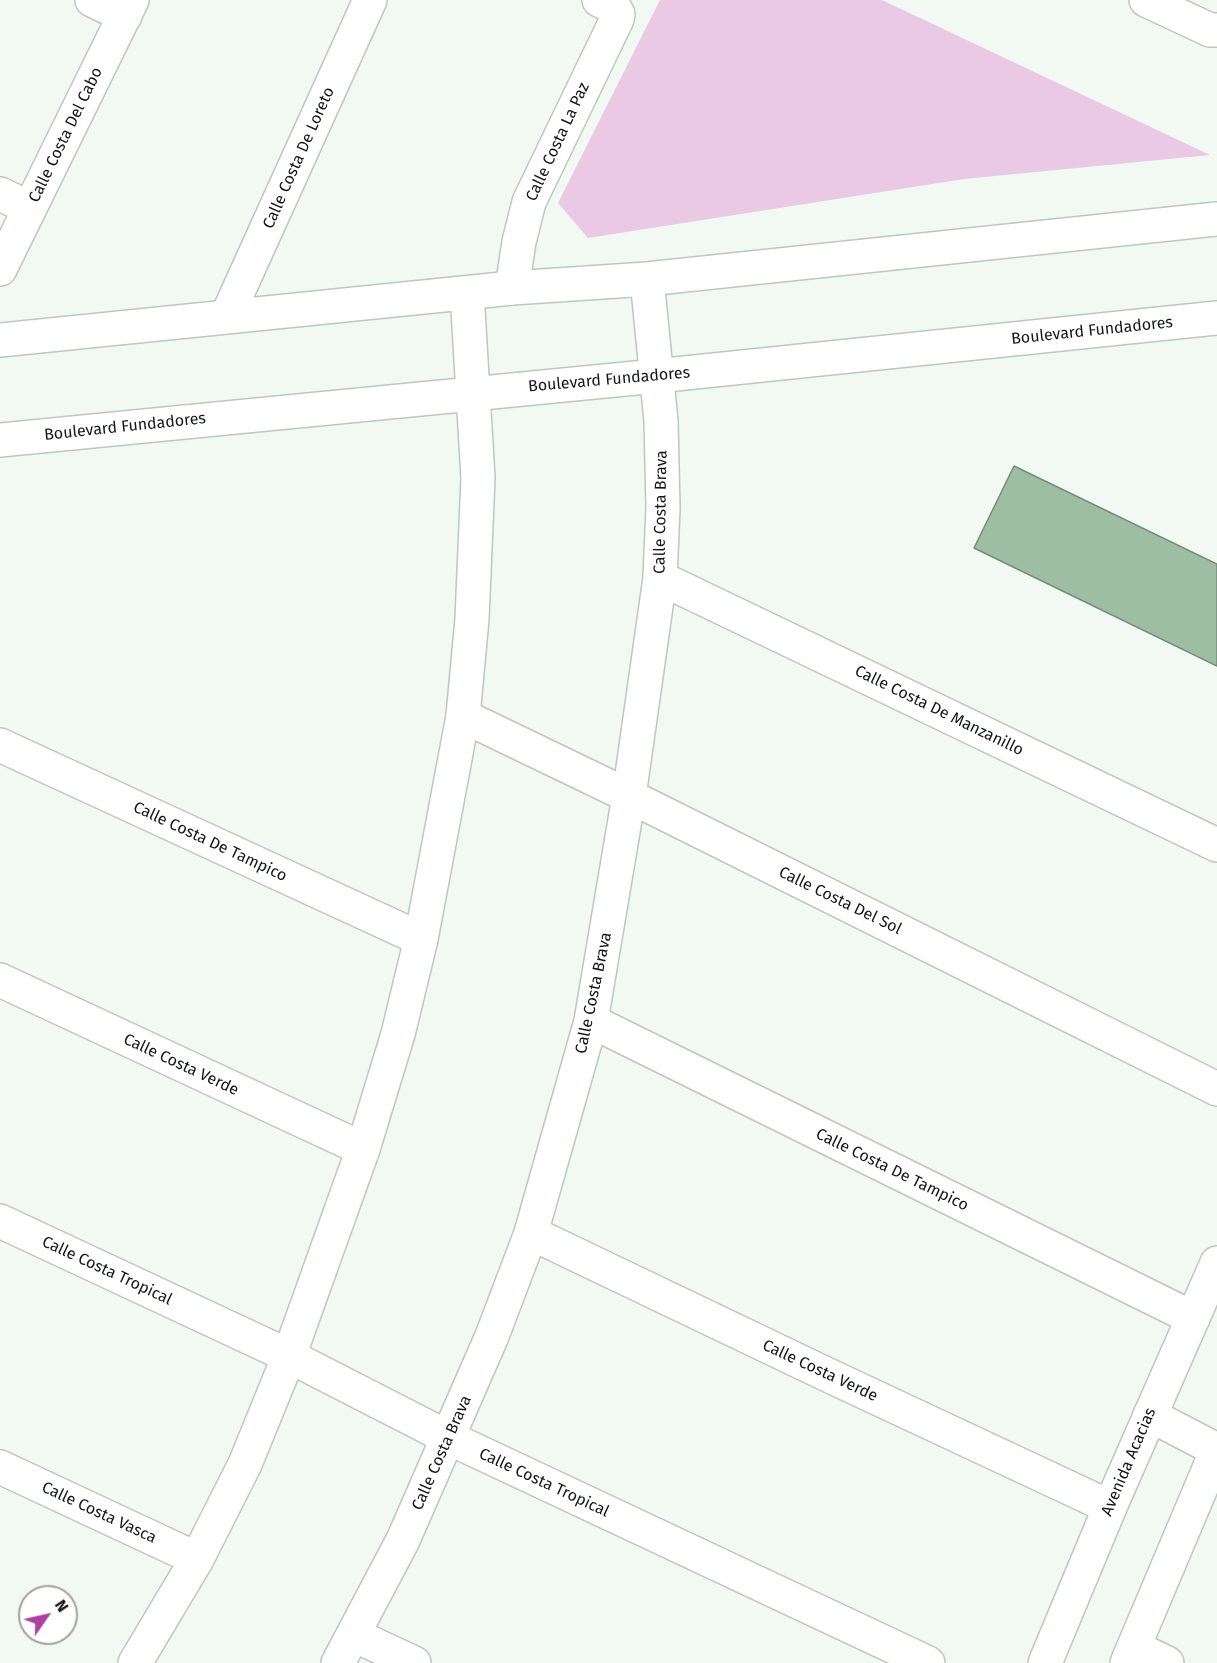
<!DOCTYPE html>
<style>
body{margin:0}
#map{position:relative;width:1217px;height:1663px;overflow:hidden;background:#f2f9f3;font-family:"Fira Sans",sans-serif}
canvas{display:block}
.north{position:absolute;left:18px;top:1585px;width:60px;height:60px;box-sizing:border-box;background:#fff;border:2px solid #a1a2a1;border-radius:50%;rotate:56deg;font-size:16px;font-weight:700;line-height:24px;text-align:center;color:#131614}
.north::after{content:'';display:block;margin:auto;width:21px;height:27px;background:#ac41a2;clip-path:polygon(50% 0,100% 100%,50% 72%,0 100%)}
</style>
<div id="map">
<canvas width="1217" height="1663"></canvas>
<div class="north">N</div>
</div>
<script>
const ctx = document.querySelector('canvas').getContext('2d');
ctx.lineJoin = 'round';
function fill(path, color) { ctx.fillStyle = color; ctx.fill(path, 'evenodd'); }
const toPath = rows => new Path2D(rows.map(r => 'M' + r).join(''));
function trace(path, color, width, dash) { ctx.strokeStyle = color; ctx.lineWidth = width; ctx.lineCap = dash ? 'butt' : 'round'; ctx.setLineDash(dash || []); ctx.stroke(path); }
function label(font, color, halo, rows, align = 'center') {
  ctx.font = font + ' "Fira Sans",sans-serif'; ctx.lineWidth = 5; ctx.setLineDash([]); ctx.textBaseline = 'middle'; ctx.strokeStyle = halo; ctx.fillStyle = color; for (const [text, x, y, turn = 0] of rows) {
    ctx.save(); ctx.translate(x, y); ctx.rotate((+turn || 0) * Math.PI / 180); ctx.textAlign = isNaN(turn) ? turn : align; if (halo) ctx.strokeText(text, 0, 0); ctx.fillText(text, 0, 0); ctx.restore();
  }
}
fill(toPath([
 [660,0,882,0,1210,155,964,179,588,238,558,203]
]), '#e9c9e4');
const water = toPath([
 [1014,466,1217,564,1217,666,974,548,1014,466]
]);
fill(water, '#9ebea4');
trace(water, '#748c79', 1.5);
const street = toPath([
 [92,0,125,16],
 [1146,0,1210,30,1217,30],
 [0,194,30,208],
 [0,269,132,0],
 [512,288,519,242,529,202,617,19,618,14,614,7,599,0],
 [227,316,370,0],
 [660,578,1217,845],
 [463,716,629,796,1217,1089],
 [0,745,421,939],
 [0,980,363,1149],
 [591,1021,1193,1318],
 [0,1221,289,1356,449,1438,928,1663],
 [531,1233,830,1376,1110,1507],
 [1150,1415,1217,1450],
 [0,1467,197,1559],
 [354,1635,414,1663],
 [1134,1647,1167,1663]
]);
const secondary = toPath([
 [0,340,512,288,647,279,1217,219],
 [0,440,656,376,1217,318],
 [135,1663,197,1559,245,1464,289,1356,363,1149,398,1034,421,939,463,716,472,619,478,478,467,293],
 [338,1663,403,1540,492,1336,531,1233,591,1021,629,796,660,578,663,508,661,421,647,279],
 [1045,1663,1110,1507,1217,1263],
 [1127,1663,1217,1450]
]);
trace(street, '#bfc6c0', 36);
trace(secondary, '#bfc6c0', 36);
trace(street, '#fff', 33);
trace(secondary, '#fff', 33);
label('16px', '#131614', '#fff', [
 ["Calle Costa Del Cabo",66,135,-64],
 ["Calle Costa La Paz",558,142,-65],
 ["Calle Costa De Loreto",299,158,-66],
 ["Boulevard Fundadores",1092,331,-6],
 ["Boulevard Fundadores",609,380,-5],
 ["Boulevard Fundadores",125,427,-6],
 ["Calle Costa Brava",661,512,-89],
 ["Calle Costa De Manzanillo",939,711,26],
 ["Calle Costa De Tampico",210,842,25],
 ["Calle Costa Del Sol",840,901,26],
 ["Calle Costa Brava",594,993,-78],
 ["Calle Costa Verde",181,1065,25],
 ["Calle Costa De Tampico",892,1170,26],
 ["Calle Costa Tropical",107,1271,25],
 ["Calle Costa Verde",820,1371,25],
 ["Calle Costa Brava",442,1453,-66],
 ["Avenida Acacias",1129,1462,-67],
 ["Calle Costa Tropical",544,1483,25],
 ["Calle Costa Vasca",99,1513,25]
]);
</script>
